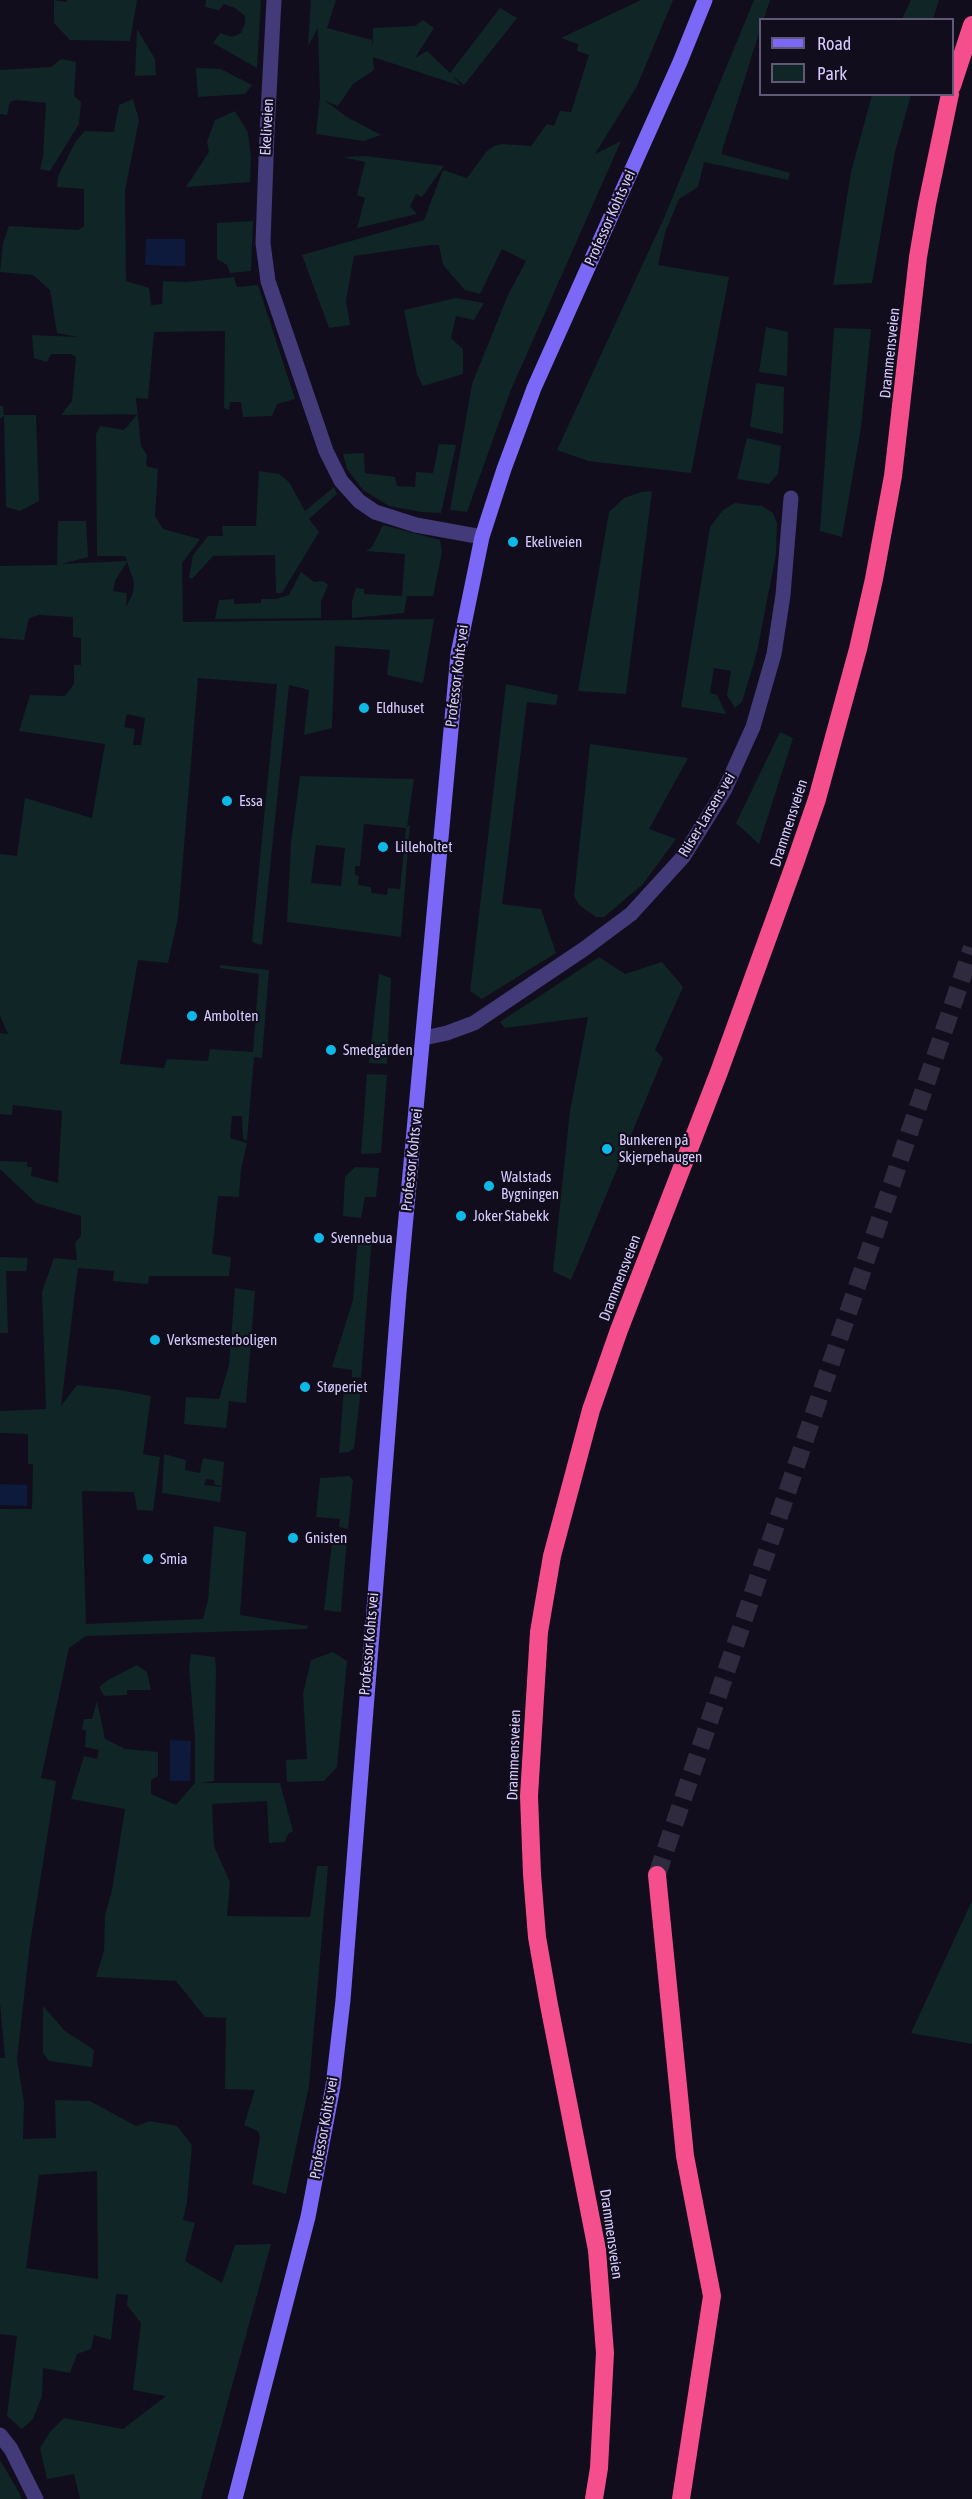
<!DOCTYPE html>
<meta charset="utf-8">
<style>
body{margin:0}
#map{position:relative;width:972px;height:2499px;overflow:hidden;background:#110d1d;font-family:"Asap Condensed",sans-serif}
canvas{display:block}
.legend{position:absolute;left:759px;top:18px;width:195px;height:78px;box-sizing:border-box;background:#110d1d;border:2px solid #605976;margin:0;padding:8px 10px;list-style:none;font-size:18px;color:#d6cbfc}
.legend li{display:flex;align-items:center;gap:12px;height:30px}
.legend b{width:30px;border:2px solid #605976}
</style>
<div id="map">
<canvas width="972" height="2499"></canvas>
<ul class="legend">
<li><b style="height:8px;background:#7b68f6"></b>Road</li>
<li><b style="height:16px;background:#102526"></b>Park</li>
</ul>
</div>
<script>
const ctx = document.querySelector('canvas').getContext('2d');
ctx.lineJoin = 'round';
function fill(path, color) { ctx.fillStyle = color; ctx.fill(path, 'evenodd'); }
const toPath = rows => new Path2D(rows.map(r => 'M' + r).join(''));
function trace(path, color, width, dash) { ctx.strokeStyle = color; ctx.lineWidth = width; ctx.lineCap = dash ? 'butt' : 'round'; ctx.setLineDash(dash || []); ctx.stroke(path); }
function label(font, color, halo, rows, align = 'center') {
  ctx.font = font + ' "Asap Condensed",sans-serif'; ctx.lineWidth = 4.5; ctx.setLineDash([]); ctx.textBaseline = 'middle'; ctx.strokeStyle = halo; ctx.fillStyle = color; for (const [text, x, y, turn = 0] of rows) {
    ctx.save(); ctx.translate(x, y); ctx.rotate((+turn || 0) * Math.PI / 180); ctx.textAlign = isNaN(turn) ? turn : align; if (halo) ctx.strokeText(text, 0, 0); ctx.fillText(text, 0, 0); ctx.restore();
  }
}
fill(toPath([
 [54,0,65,2,68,0,137,0,130,41,70,40,54,23],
 [206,0,261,0,257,68,213,43,220,33,232,37,241,33,245,23,245,16,235,8,224,4,219,10,205,7],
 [311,0,336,0,327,28,372,40,373,45,373,28,415,26,423,20,434,28,415,58,427,51,450,73,500,8,517,18,464,85,453,76,461,86,373,57,374,70,353,84,338,106,324,100,347,117,381,135,364,141,316,134,320,97,318,28,308,46],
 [641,0,673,0,637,86,595,154,621,141,510,392,467,512,450,510,472,384,508,295,526,261,502,249,480,294,465,290,443,265,439,245,430,245,354,256,346,301,350,325,329,328,302,255,424,220,443,170,467,178,486,152,494,146,502,144,531,146,547,124,554,126,560,111,571,112,589,55,577,51,578,44,561,38],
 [754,0,770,0,764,19,760,20,760,30,721,154,790,173,788,180,704,162,698,187,679,199,665,233,658,265,729,277,691,473,588,461,557,450,664,218],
 [911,0,939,0,933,19,902,19],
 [137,29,155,59,156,75,135,76],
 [61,59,76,62,74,96,81,102,79,124,50,171,40,169,43,157,46,103,15,100,10,102,7,115,0,114,0,70,51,67],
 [196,68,221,69,252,85,245,94,198,97],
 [872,95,911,95,895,152,872,283,833,285,851,172],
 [133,99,139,120,125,191,126,281,149,288,151,305,162,304,163,281,186,282,234,277,237,287,258,285,295,399,277,404,272,416,243,417,241,402,230,402,229,410,224,408,225,331,154,332,148,399,136,398,141,446,147,455,146,466,158,469,155,516,163,529,200,539,182,563,183,622,434,619,423,683,387,675,390,650,335,646,332,728,304,735,309,690,289,685,262,945,252,942,277,684,198,678,178,918,168,963,138,960,120,1064,164,1068,167,1059,208,1061,210,1049,253,1052,259,974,220,968,220,965,269,970,262,1058,254,1057,247,1140,243,1139,242,1116,232,1116,230,1138,247,1143,241,1170,239,1197,218,1196,212,1254,231,1257,229,1276,149,1276,148,1284,113,1281,114,1271,78,1268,61,1406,77,1385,120,1390,151,1396,143,1454,160,1457,153,1511,137,1510,134,1492,82,1491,86,1624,203,1619,208,1600,214,1526,246,1532,240,1615,308,1626,307,1629,86,1636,69,1648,41,1778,56,1781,30,1944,17,2059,24,2103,23,2139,56,2138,55,2100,90,2101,136,2126,150,2121,177,2126,192,2145,187,2202,183,2220,195,2223,185,2261,222,2283,235,2245,271,2244,201,2499,80,2499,74,2474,47,2479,40,2448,50,2432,64,2418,123,2429,166,2396,133,2390,141,2323,127,2305,128,2295,116,2294,111,2340,94,2335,91,2349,77,2354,70,2373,43,2368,42,2396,33,2419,22,2429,7,2416,17,2336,0,2334,0,2058,5,2058,0,2003,0,1509,32,1509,33,1464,28,1464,28,1434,0,1433,0,1411,46,1409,42,1292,54,1258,77,1260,75,1243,81,1236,81,1216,36,1203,0,1169,0,1161,27,1162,27,1167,32,1167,31,1176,58,1183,62,1111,13,1105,12,1115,0,1114,0,1033,8,1034,0,1016,0,854,17,856,25,798,92,818,105,744,19,731,30,695,65,696,74,684,74,665,81,665,81,638,73,637,73,617,39,615,29,618,24,640,0,638,0,566,57,565,58,521,86,521,88,557,62,564,127,561,125,556,97,556,96,434,100,426,124,430,138,414,61,415,72,401,76,357,71,354,51,354,47,362,34,358,32,335,79,337,57,333,50,290,33,275,0,272,3,243,9,226,78,230,84,226,84,189,57,187,58,176,76,141,85,131,114,132,119,105],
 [127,562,134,582,133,593,126,607,127,593,113,591,115,581],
 [127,714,145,718,141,745,133,745,135,729,124,727],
 [97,2171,98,2279,26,2268,39,2175],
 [235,111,248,133,251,157,250,182,186,187,209,152,207,142,215,120],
 [366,156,444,166,422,197,416,194,410,206,417,214,357,228,365,198,357,195,365,162,343,157],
 [253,221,251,271,230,273,227,265,217,259,217,223],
 [456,298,484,303,474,320,456,316,451,338,463,349,463,374,423,386,417,374,404,310],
 [766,327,788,332,787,376,759,372],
 [834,328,871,329,861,428,842,537,820,531],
 [756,383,784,387,783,434,750,427],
 [0,406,3,406,4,415,36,415,39,501,20,511,6,507,4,416,0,419],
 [747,438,781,446,778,474,769,484,737,479],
 [439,444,456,445,441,513,421,512,389,506,363,490,347,469,343,454,364,453,365,473,395,477,397,486,415,487,416,472,433,473],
 [259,471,279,474,289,482,305,511,334,487,337,494,309,519,319,532,282,593,276,593,275,555,213,556,192,579,189,577,193,555,208,536,223,536,222,526,256,526],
 [652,491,626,694,578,691,609,512,624,498,641,492],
 [735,503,762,506,773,513,777,523,776,554,757,652,742,702,735,708,727,695,731,671,714,668,710,693,717,695,726,714,681,707,710,527,723,510],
 [383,525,440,540,442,552,433,596,407,596,404,613,352,618,352,601,356,588,364,589,364,594,402,596,405,554,366,551,372,547],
 [301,572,314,582,323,581,328,585,321,602,321,618,215,619,219,600,234,599,234,604,261,603,261,599,276,599,289,595],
 [506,684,558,695,556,705,527,702,502,904,541,909,556,953,482,999,470,991],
 [780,732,793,738,759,844,736,823],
 [590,744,688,758,649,829,676,839,643,884,604,917,596,917,579,905,574,896],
 [300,776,414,779,407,827,410,825,401,937,287,922,291,843],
 [364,824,406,828,400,889,388,888,387,895,371,893,371,887,358,885,359,876,355,875,355,866,360,866],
 [316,845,345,848,341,886,311,883],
 [599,957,625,974,662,962,683,987,655,1050,663,1058,571,1280,553,1271,570,1111,588,1017,505,1028,500,1022],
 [379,974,391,978,387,1064,369,1063],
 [367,1074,387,1075,381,1153,361,1154],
 [355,1167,379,1168,376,1197,365,1197,361,1218,343,1216,345,1177],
 [358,1236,372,1237,361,1378,352,1377,352,1370,332,1367,353,1300],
 [0,1257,28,1258,26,1271,6,1271,8,1333,0,1333],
 [235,1288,255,1291,246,1403,229,1401,226,1428,184,1424,186,1397,219,1399,229,1365],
 [344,1387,361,1389,354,1448,349,1452,339,1453],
 [164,1454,186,1460,185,1470,200,1473,203,1458,224,1462,222,1486,215,1485,214,1480,206,1479,204,1485,222,1487,220,1502,162,1493],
 [349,1476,353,1480,348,1529,339,1527,340,1519,316,1517,320,1478],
 [333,1535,347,1538,341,1612,324,1610],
 [333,1652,347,1661,337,1767,324,1781,287,1782,286,1760,307,1759,303,1694,311,1660],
 [191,1654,215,1657,216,1670,214,1781,201,1783,280,1783,293,1831,288,1834,285,1842,269,1843,267,1801,212,1804,214,1846,230,1882,227,1916,310,1917,317,1866,328,1866,309,2086,286,2194,252,2184,260,2138,258,2131,244,2125,255,2090,225,2089,226,2018,205,2017,176,1981,96,1977,104,1951,105,1915,112,1890,125,1809,71,1799,84,1756,97,1759,99,1750,85,1747,86,1731,82,1729,84,1719,92,1719,97,1701,105,1739,125,1749,158,1752,158,1776,151,1780,151,1794,176,1805,195,1783,195,1737,189,1667],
 [137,1665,147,1672,151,1690,127,1690,127,1695,104,1696,99,1687,108,1680],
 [972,1901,972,2044,911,2033],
 [43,2006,65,2031,94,2050,92,2067,49,2061,43,2053],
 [0,2460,20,2494,21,2499,0,2499]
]), '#102526');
fill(toPath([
 [146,239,185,239,185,266,145,265],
 [0,1484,27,1485,27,1506,0,1505],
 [170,1740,191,1741,190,1781,170,1781]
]), '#0d1a3b');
trace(toPath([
 [657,1875,972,948]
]), '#2f2a3e', 18, [18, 9]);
trace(toPath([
 [274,0,267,132,263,243,268,281,326,451,341,481,359,501,375,512,416,525,482,537],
 [424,1038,447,1033,474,1023,584,949,631,914,683,857,725,789,753,727,774,654,783,595,791,498],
 [0,2435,11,2449,36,2499]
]), '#433a79', 15);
trace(toPath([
 [235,2499,308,2217,333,2086,343,2000,399,1293,458,654,482,537,504,469,534,388,680,62,705,0]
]), '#7b68f6', 15);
trace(toPath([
 [952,86,972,25],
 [657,1875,685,2156,712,2296,681,2499],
 [594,2499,599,2468,605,2353,597,2250,549,2005,537,1937,532,1874,529,1796,539,1632,552,1556,591,1410,619,1330,719,1072,796,860,817,799,858,649,874,579,893,476,918,257,927,204,950,94]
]), '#f54e8c', 18);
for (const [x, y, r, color] of [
 [513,542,6,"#0db9e7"],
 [364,708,6,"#0db9e7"],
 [227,801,6,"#0db9e7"],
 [383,847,6,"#0db9e7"],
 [192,1016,6,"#0db9e7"],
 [331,1050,6,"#0db9e7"],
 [607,1149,6,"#0db9e7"],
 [489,1186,6,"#0db9e7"],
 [461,1216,6,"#0db9e7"],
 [319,1238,6,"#0db9e7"],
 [155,1340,6,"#0db9e7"],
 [305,1387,6,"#0db9e7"],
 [293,1538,6,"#0db9e7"],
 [148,1559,6,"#0db9e7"]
]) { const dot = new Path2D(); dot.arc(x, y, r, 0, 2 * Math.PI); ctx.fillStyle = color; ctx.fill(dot); trace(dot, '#110d1d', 2); }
label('15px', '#d6cbfc', '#110d1d', [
 ["Ekeliveien",267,127,-87],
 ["Professor Kohts vei",610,218,-66],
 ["Drammensveien",890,353,-84],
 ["Professor Kohts vei",457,676,-83],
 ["Riiser-Larsens vei",707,815,-59],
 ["Drammensveien",789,823,-72],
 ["Professor Kohts vei",412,1160,-84],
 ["Drammensveien",620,1278,-69],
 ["Professor Kohts vei",369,1644,-85],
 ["Drammensveien",514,1755,-88],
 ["Professor Kohts vei",324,2128,-80],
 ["Drammensveien",611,2234,82]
]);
label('15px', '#d6cbfc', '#110d1d', [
 ["Ekeliveien",525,542],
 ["Eldhuset",376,708],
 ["Essa",239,801],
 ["Lilleholtet",395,847],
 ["Ambolten",204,1016],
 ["Smedgården",343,1050],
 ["Bunkeren på",619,1140],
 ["Skjerpehaugen",619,1157],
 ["Walstads",501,1177],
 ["Bygningen",501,1194],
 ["Joker Stabekk",473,1216],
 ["Svennebua",331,1238],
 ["Verksmesterboligen",167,1340],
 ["Støperiet",317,1387],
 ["Gnisten",305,1538],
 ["Smia",160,1559]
], 'left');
</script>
